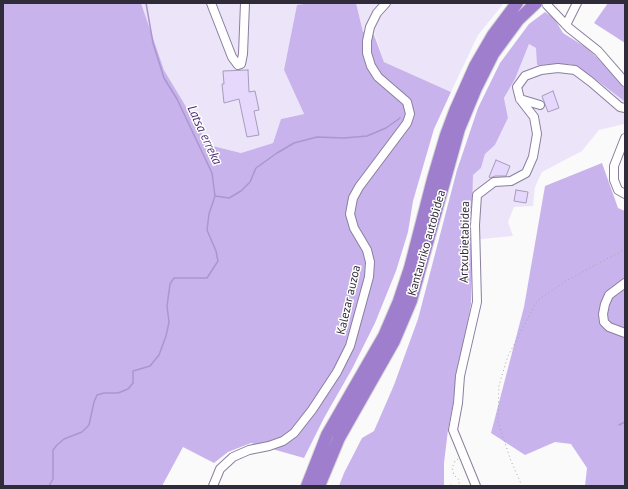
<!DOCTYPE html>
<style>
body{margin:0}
#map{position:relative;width:628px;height:489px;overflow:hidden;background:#fafafa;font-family:"PT Sans",sans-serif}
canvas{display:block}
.frame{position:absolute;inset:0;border:4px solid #302b38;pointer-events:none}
</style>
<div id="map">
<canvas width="628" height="489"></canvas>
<div class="frame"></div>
</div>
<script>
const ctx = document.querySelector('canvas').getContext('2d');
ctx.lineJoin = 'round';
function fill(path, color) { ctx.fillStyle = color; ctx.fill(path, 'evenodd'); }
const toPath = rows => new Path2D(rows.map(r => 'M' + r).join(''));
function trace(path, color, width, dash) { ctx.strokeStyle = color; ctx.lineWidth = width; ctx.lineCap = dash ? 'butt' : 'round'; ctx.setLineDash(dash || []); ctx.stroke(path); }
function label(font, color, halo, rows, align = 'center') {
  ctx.font = font + ' "PT Sans",sans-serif'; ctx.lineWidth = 3; ctx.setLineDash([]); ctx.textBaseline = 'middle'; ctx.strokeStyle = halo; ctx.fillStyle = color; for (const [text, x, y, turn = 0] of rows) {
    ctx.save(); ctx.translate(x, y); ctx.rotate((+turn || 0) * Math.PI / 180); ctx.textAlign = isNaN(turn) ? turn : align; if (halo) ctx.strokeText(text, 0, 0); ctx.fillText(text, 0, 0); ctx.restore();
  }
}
fill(toPath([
 [141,3,312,3,284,70,304,114,281,119,273,143,241,153,209,145,164,70],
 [356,3,504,3,478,35,451,92,384,62,374,32,363,32],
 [529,44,536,48,548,65,569,64,595,79,624,101,624,124,599,130,582,151,542,172,535,187,533,206,514,207,508,222,513,236,472,240,467,224,472,217,473,175,481,168,485,154,495,145,508,118,504,98,515,79]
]), '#ece5f9');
fill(toPath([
 [3,3,141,3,164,70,209,145,241,153,273,143,281,119,304,114,284,70,297,5,312,3,356,3,363,32,373,32,384,62,451,92,434,129,413,201,408,232,396,271,375,323,352,369,324,418,304,458,251,443,228,452,214,463,183,447,162,486,3,486],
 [608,3,625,3,625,43,594,23],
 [545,12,554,18,563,33,587,48,615,75,625,89,624,101,595,79,570,64,537,65,536,48,529,44,515,79,504,98,508,118,495,145,485,154,481,168,473,175,472,217,467,224,472,240,471,304,464,343,457,373,453,404,448,430,444,463,444,485,339,486,344,473,362,438,374,431,394,385,418,319,457,170,478,108,500,63,529,24],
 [602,163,618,208,625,211,625,486,585,486,587,468,571,444,555,442,525,455,491,433,524,307,545,186]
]), '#c9b3ed');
trace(toPath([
 [215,196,229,198,241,191,250,182,256,168,277,153,294,143,317,137,344,138,367,136,386,128,400,118],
 [619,425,625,422],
 [49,486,53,479,53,450,57,445,64,439,82,432,89,425,94,402,97,395,104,393,118,393,128,389,133,383,133,371,150,366,159,355,166,336,169,322,167,306,170,284,174,278,207,278,218,261,216,251,207,230,209,214,215,196,212,173,177,99,164,78,153,43,146,3]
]), '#ac96ce', 1.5);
const building = toPath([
 [248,70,249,92,255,91,259,110,254,111,259,135,247,137,239,99,224,103,222,84,224,84,223,71,248,70],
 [553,91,559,108,548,112,542,96,553,91],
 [496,160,510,166,506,176,495,176,490,178,489,177,496,160],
 [516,190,528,192,526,203,514,201,516,190]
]);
fill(building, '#e5d8fc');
trace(building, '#a79cbb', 1);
const minor = toPath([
 [211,3,232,57,238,65,241,64,243,54,245,3],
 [547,5,569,28,598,51,625,82],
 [566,25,577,3],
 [520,99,540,105],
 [625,138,614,166,614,180,618,190,625,194],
 [625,283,609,295,605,304,603,314,604,322,609,327,625,333],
 [213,486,220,469,233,457,249,450,269,446,283,441,294,433,312,410,337,372,350,346,369,277,370,262,367,250,354,228,350,214,353,198,359,187,407,123,410,114,407,102,378,77,371,66,367,53,367,41,370,27,377,13,386,3],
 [476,486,453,430,458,403,460,376,477,302,475,225,477,195,494,182,511,181,526,173,533,157,537,134,534,117,520,99,517,87,525,76,541,70,558,68,575,70,591,82,620,107,625,108]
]);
const highway = toPath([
 [307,486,327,435,384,336,399,301,410,268,433,179,446,135,455,111,475,66,493,35,517,3],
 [319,486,339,438,394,341,411,301,459,129,476,88,493,54,518,20,536,3]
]);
trace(minor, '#8a7f9d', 10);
trace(highway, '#d6d5d7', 14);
trace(toPath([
 [458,459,455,461,452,468,454,475,459,480,459,486],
 [450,485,454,486],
 [522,486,511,461,498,422,499,385,508,356,537,301,564,282,625,249]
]), '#a6a4aa', 1, [1, 3]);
trace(minor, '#fff', 8);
trace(highway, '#9f7fcd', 12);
label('12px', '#302b38', '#fff', [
 ["Artxubietabidea",465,242,-89],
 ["Kantauriko autobidea",427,243,-74],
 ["Kalezar auzoa",349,300,-77]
]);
label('italic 13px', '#4a2b6f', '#fff', [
 ["Latsa erreka",204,135,65]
]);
</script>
